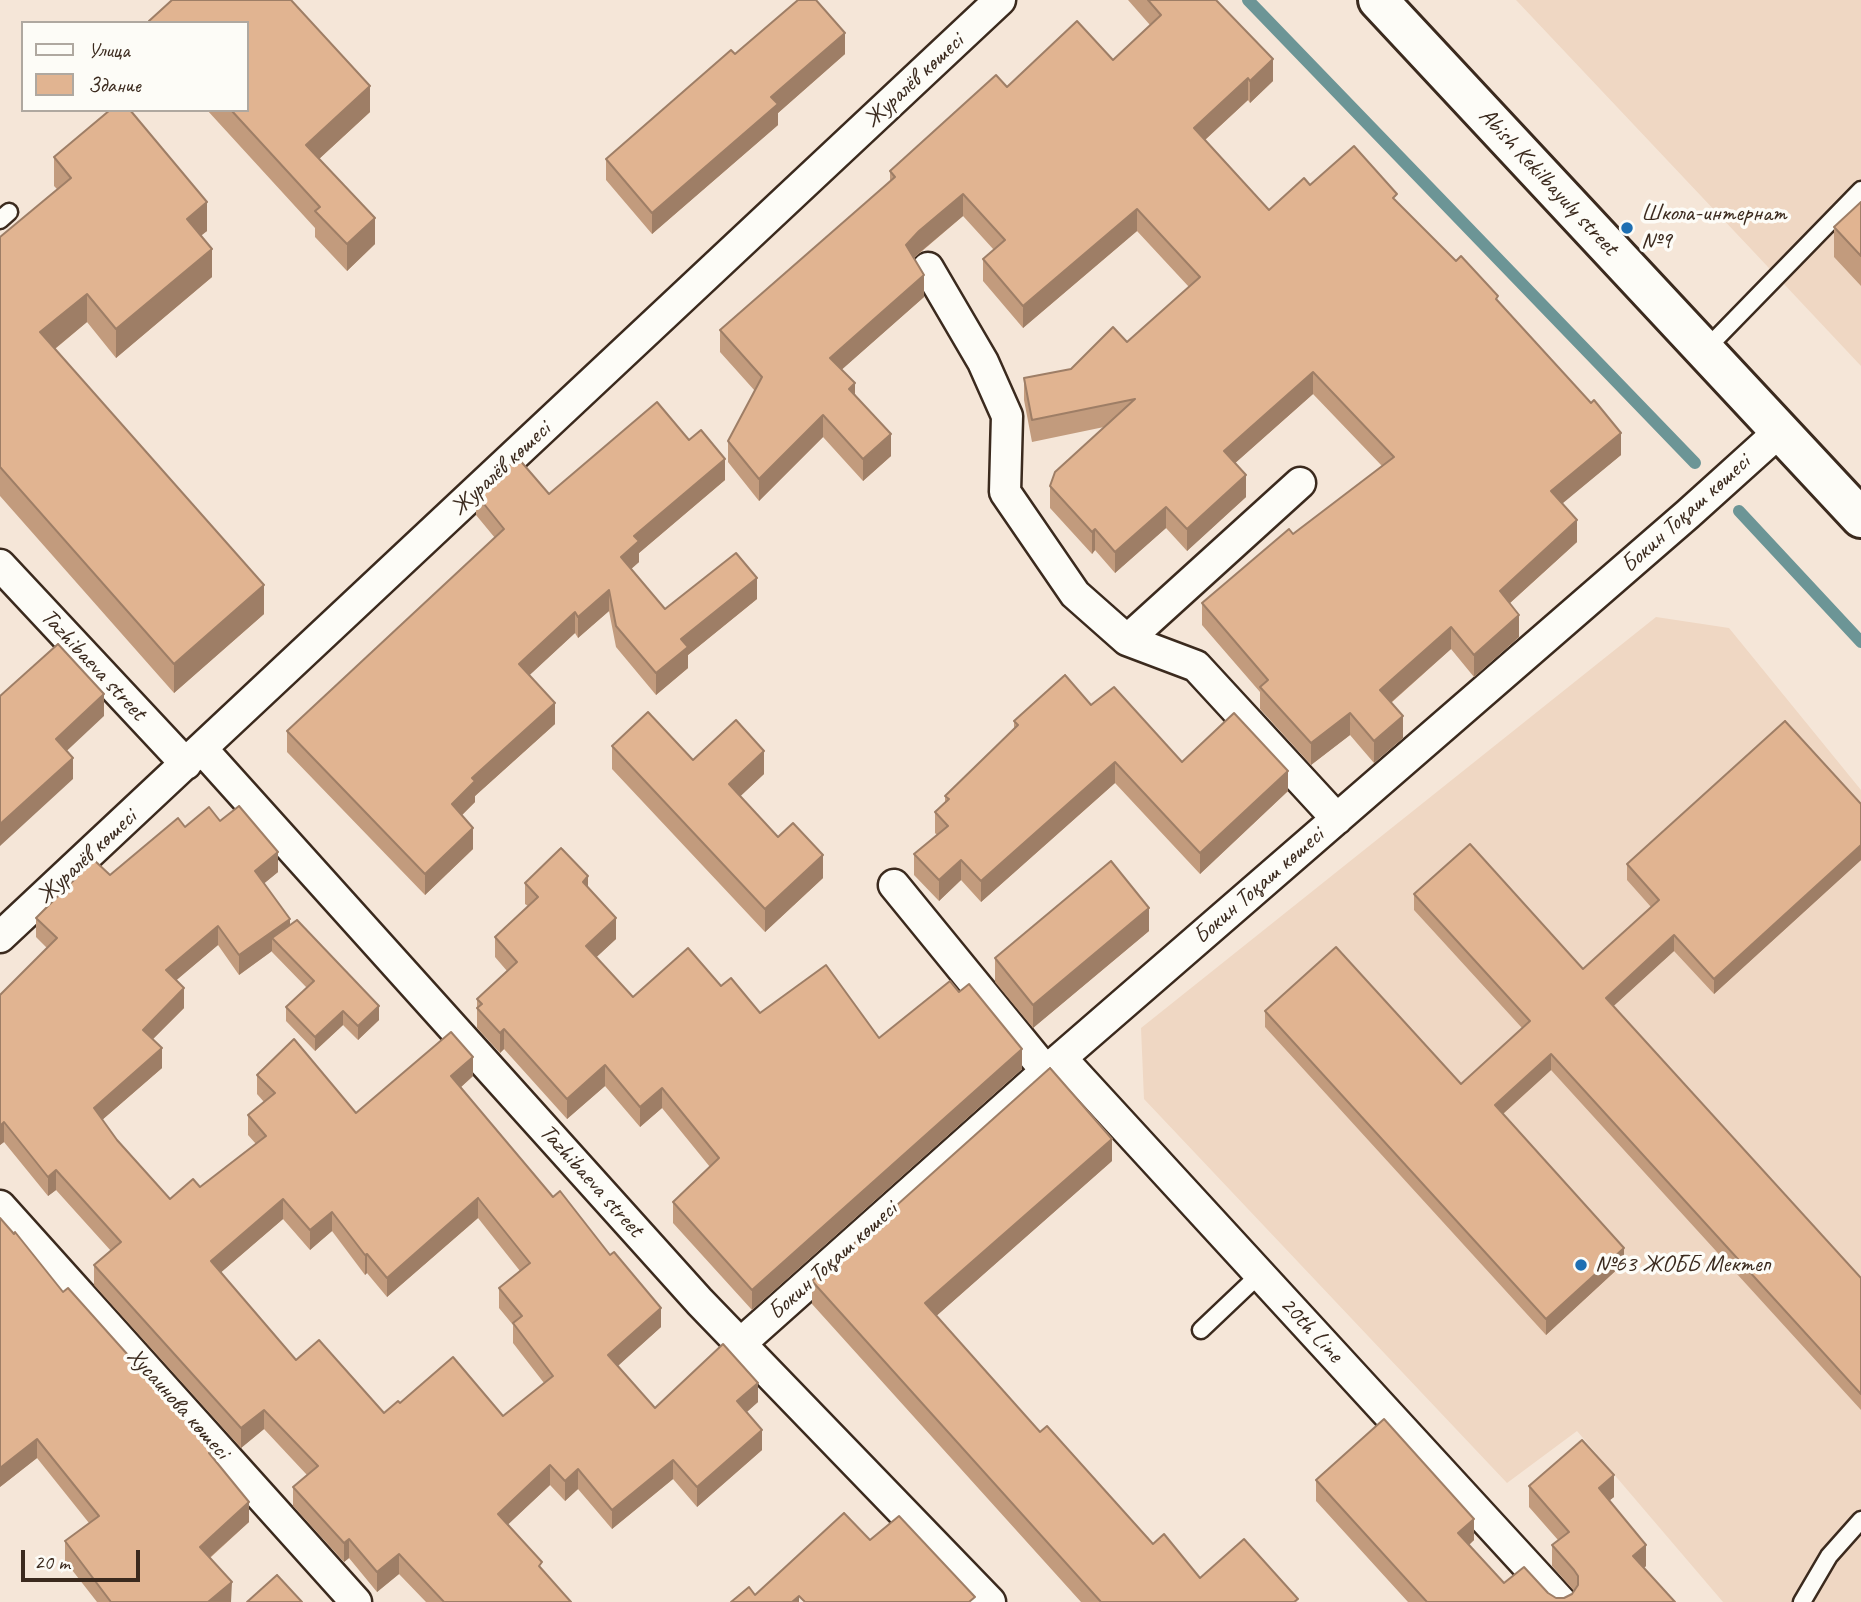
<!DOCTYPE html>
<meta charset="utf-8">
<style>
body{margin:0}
#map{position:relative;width:1861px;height:1602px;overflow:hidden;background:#f5e6d8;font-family:Caveat,sans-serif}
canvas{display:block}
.legend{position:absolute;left:21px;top:21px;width:228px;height:91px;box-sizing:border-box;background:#fdfcf7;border:2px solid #afa8a0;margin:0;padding:9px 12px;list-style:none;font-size:21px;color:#3b2a1e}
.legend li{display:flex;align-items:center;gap:14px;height:35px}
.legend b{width:35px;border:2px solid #afa8a0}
.scale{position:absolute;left:21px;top:1550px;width:119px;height:32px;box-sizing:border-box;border:4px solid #3b2a1e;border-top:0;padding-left:9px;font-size:21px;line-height:24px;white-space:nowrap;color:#3b2a1e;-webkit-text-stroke:5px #fdfcf7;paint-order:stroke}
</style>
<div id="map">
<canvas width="1861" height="1602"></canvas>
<ul class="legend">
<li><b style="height:9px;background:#fdfcf7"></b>Улица</li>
<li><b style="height:19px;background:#e1b491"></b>Здание</li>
</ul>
<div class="scale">20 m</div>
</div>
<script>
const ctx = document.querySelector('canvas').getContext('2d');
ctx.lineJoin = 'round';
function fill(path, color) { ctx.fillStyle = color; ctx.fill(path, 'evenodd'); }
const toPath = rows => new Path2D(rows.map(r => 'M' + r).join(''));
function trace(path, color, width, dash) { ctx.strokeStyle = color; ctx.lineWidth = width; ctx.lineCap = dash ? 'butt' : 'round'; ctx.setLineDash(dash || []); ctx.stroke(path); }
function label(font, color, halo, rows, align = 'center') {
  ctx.font = font + ' Caveat,sans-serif'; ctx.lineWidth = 7; ctx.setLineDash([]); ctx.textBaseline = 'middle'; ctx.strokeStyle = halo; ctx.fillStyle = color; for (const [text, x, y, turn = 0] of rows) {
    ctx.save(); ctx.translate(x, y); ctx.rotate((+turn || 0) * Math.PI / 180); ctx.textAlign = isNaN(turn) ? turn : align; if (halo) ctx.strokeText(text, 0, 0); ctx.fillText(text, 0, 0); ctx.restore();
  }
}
fill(toPath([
 [1516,0,1861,0,1861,366,1752,250],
 [1656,617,1729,628,1861,790,1861,1602,1723,1602,1577,1431,1507,1483,1144,1099,1141,1028]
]), '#efd7c3');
trace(toPath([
 [1248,0,1695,463],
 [1739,511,1861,642]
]), '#6c9596', 12);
const service = toPath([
 [0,220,9,212],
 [1705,350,1861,190],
 [1201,1330,1260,1274],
 [1802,1602,1829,1556,1861,1520]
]);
const minor = toPath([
 [928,268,983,362,1007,416,1005,492,1075,594,1127,640,1196,666,1337,819],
 [0,565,186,764],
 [1127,640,1300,483],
 [202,749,700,1302,990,1602],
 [894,885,1046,1071],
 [0,937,1000,0],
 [1061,1058,1561,1602],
 [0,1206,356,1602],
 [740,1344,1046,1071,1688,514,1780,431]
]);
const tertiary = toPath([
 [1378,0,1861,518]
]);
trace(service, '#3b2a1e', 21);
trace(minor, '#3b2a1e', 35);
trace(tertiary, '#3b2a1e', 44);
trace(service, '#fdfcf7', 16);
trace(minor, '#fdfcf7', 30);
trace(tertiary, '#fdfcf7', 38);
fill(toPath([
 [172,0,291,0,370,86,370,112,319,159,375,218,375,244,347,271,315,237,315,228,207,110,247,110,247,23,149,23,149,21],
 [1128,0,1216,0,1273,81,1250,103,1248,100,1205,140,1269,210,1310,185,1397,202,1456,261,1498,302,1621,455,1562,503,1577,542,1510,603,1519,637,1474,677,1451,649,1391,703,1403,738,1374,763,1350,735,1311,765,1260,709,1260,692,1202,625,1202,603,1382,466,1313,394,1235,463,1246,497,1187,551,1166,528,1115,573,1095,550,1092,554,1050,508,1050,486,1104,427,1032,442,1024,400,1024,378,1071,369,1127,342,1189,287,1137,231,1023,328,983,281,983,259,994,250,963,216,914,258,924,297,841,370,891,456,863,481,823,437,759,501,728,462,728,441,755,391,720,352,720,330,890,182,890,171,1007,87,1113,60,1150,25],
 [735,54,845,54,778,113,778,125,652,234,606,180,606,159],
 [54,157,207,231,201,235,212,277,116,358,87,322,55,349,264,614,174,693,0,496,0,237,57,189,54,186],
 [1861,202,1861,286,1834,257,1834,227],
 [689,440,725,480,639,553,639,562,631,569,665,609,757,599,688,655,688,668,656,695,616,647,609,611,578,638,575,633,529,675,555,724,475,796,475,802,462,815,473,849,425,895,287,752,287,731,495,538,476,515,476,494,549,494],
 [1091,705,1182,762,1288,791,1200,874,1115,783,981,902,961,880,939,901,914,875,914,854,937,835,935,833,935,812,945,803,945,796,1014,729,1014,721],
 [612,746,764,774,740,796,778,837,823,878,765,932,612,769],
 [1861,804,1861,860,1714,994,1674,951,1613,1006,1861,1278,1861,1410,1551,1070,1503,1114,1624,1263,1546,1335,1265,1027,1265,1011,1461,1084,1522,1028,1414,910,1414,894,1583,969,1651,907,1627,880,1627,864],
 [220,821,278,872,264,883,290,925,379,1020,358,1040,343,1025,315,1051,286,1021,286,1007,307,988,272,952,272,951,239,975,218,945,176,980,184,1008,153,1039,162,1068,102,1120,117,1140,170,1199,200,1187,256,1144,248,1135,248,1115,264,1102,257,1094,257,1075,356,1113,473,1076,460,1088,661,1327,617,1366,655,1408,758,1402,746,1412,762,1450,697,1507,673,1479,612,1529,578,1489,565,1501,550,1485,507,1525,542,1570,571,1602,426,1602,399,1574,377,1592,349,1558,344,1562,293,1506,293,1487,307,1475,264,1429,241,1448,94,1285,94,1265,111,1251,56,1190,48,1196,4,1142,0,1145,0,995,47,948,36,937,36,918,110,875,185,827],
 [478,1218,520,1271,499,1288,499,1308,513,1325,513,1343,544,1383,503,1416,400,1403,384,1413,296,1360,221,1272,283,1219,310,1250,332,1231,365,1275,367,1273,387,1297],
 [525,883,588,888,616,939,596,957,633,997,721,986,760,1013,1022,1069,752,1310,673,1223,673,1202,710,1167,662,1108,640,1127,605,1086,567,1119,504,1049,500,1053,477,1028,477,999,507,971,495,957,495,937,528,906,525,904],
 [1149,931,1033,1028,995,982,995,958],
 [1112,1161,936,1316,1040,1432,1153,1544,1200,1578,1298,1602,1081,1602,812,1304,812,1281],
 [63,1292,213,1459,249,1522,210,1558,231,1602,97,1602,65,1561,65,1541,89,1523,37,1458,0,1487],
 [1316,1480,1474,1540,1469,1545,1504,1583,1548,1593,1556,1598,1564,1598,1572,1594,1574,1591,1552,1566,1552,1545,1558,1540,1529,1507,1529,1486,1614,1497,1609,1500,1646,1566,1644,1568,1675,1602,1408,1602,1316,1501]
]), '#c29b7d');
fill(toPath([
 [845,33,845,54,778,113,778,125,652,234,652,213,771,97],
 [1273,59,1273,81,1250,103,1250,81],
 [1248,78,1248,100,1194,150,1194,128],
 [370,86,370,112,306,171,306,145],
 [963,194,963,216,919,253,906,266,906,245,919,231],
 [207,202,207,231,187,247,187,219],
 [1137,209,1137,231,1023,328,1023,306],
 [375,218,375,244,347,271,347,244],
 [212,249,212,277,116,358,116,329],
 [924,275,924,297,830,380,830,358],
 [87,294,87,322,40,361,40,332],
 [1313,372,1313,394,1224,473,1224,451],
 [855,383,855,405,849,389],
 [823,415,823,437,759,501,759,479],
 [1621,433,1621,455,1551,513,1551,491],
 [891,434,891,456,863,481,863,459],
 [725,459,725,480,639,553,639,562,621,578,621,557,634,536],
 [1246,475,1246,497,1187,551,1187,529],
 [1166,507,1166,528,1115,573,1115,552],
 [1577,520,1577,542,1500,612,1500,591],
 [1095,529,1095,550,1092,554,1092,532],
 [757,578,757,599,688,655,688,668,656,695,656,673,681,639],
 [264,585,264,614,174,693,174,664],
 [609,590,609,611,578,638,578,617],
 [575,612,575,633,519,685,519,664],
 [1519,615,1519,637,1474,677,1474,655],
 [1451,627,1451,649,1380,712,1380,690],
 [104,694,104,716,56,761,56,739],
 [555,703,555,724,475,796,475,802,452,825,452,804,472,778],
 [1350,713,1350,735,1311,765,1311,743],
 [1403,716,1403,738,1374,763,1374,741],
 [764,751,764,774,729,807,729,784],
 [73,758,73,779,0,846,0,824],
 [1115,762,1115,783,981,902,981,881],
 [1288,771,1288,791,1200,874,1200,853],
 [473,828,473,849,425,895,425,874],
 [1861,845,1861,860,1714,994,1714,979],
 [278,852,278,872,255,891,255,871],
 [823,855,823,878,765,932,765,909],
 [961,860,961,880,939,901,939,880],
 [588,876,588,897,583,882],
 [1149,908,1149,931,1033,1028,1033,1005],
 [616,918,616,939,586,967,586,946],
 [290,919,290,938,272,938,272,951,239,975,239,955],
 [218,926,218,945,166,989,166,970],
 [1674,935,1674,951,1606,1013,1606,998],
 [184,988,184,1008,143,1049,143,1030],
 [379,1006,379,1020,358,1040,358,1026],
 [343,1011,343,1025,315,1051,315,1037],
 [504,1029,504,1049,500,1053,500,1033],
 [162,1048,162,1068,94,1127,94,1108],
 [1022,1049,1022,1069,752,1310,752,1290],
 [1551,1054,1551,1070,1495,1121,1495,1105],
 [473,1057,473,1076,451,1096,451,1076],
 [605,1065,605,1086,567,1119,567,1099],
 [662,1088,662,1108,640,1127,640,1107],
 [4,1122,4,1142,0,1145,0,1126],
 [1112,1139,1112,1161,925,1326,925,1303],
 [56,1170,56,1190,48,1196,48,1177],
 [478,1198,478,1218,387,1297,387,1278],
 [283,1199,283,1219,211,1281,211,1261],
 [332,1212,332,1231,310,1250,310,1230],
 [1624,1248,1624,1263,1546,1335,1546,1319],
 [367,1254,367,1273,365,1275,365,1255],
 [661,1308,661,1327,608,1375,608,1355],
 [758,1383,758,1402,737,1421,737,1401],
 [264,1410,264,1429,241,1448,241,1428],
 [762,1430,762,1450,697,1507,697,1487],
 [37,1439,37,1458,0,1487,0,1468],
 [673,1460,673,1479,612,1529,612,1510],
 [550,1465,550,1485,498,1534,498,1514],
 [578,1469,578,1489,565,1501,565,1481],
 [1614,1475,1614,1497,1599,1509,1599,1488],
 [249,1502,249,1522,200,1566,200,1547],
 [1474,1519,1474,1540,1458,1555,1458,1533],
 [349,1539,349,1558,344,1562,344,1543],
 [1646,1545,1646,1566,1633,1577,1633,1556],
 [399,1554,399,1574,377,1592,377,1572],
 [232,1582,231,1602,208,1602],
 [799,1596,799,1602,792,1602]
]), '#9e7e66');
const building = toPath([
 [172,0,291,0,370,86,306,145,375,218,347,244,315,211,320,207,231,110,247,110,247,23,151,23,149,21,172,0],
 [798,0,816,0,845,33,771,97,778,104,652,213,606,159,731,50,735,54,798,0],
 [1148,0,1216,0,1273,59,1250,81,1248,78,1194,128,1269,210,1304,178,1310,185,1354,146,1397,194,1393,198,1456,261,1461,256,1498,296,1496,299,1591,403,1594,400,1621,433,1551,491,1577,520,1500,591,1519,615,1474,655,1451,627,1380,690,1403,716,1374,741,1350,713,1311,743,1260,687,1268,680,1202,603,1289,529,1293,534,1394,457,1313,372,1224,451,1246,475,1187,529,1166,507,1115,552,1095,529,1092,532,1050,486,1055,472,1135,399,1032,420,1024,378,1071,369,1113,327,1127,342,1200,277,1137,209,1023,306,983,259,1005,240,963,194,919,231,906,245,924,275,830,358,855,383,849,389,891,434,863,459,823,415,759,479,728,441,762,377,720,330,895,177,890,171,996,75,1007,87,1077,21,1113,60,1161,15,1148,0],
 [110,110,130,110,207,202,187,219,212,249,116,329,87,294,40,332,264,585,174,664,0,467,0,237,71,178,54,157,110,110],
 [1861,202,1861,256,1834,227,1861,202],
 [657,402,689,440,701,430,725,459,634,536,639,541,621,557,665,609,736,553,757,578,681,639,688,647,656,673,616,626,609,590,578,617,575,612,519,664,555,703,472,778,475,781,452,804,473,828,425,874,287,731,504,529,476,494,518,458,549,494,657,402],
 [58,644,104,694,56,739,73,758,0,824,0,696,58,644],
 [1065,675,1091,705,1114,687,1182,762,1234,713,1288,771,1200,853,1115,762,981,881,961,860,939,880,914,854,948,826,935,812,949,799,945,796,1018,725,1014,721,1065,675],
 [648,712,693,760,736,720,764,751,729,784,778,837,793,823,823,855,765,909,612,746,648,712],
 [1785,721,1861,804,1861,845,1714,979,1674,935,1606,998,1861,1278,1861,1394,1551,1054,1495,1105,1624,1248,1546,1319,1265,1011,1336,947,1461,1084,1530,1021,1414,894,1470,844,1583,969,1659,900,1627,864,1785,721],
 [239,806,278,852,255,871,290,919,239,955,218,926,166,970,184,988,143,1030,162,1048,94,1108,117,1140,170,1199,193,1179,200,1187,266,1136,248,1115,275,1093,257,1075,294,1039,356,1113,451,1032,473,1057,451,1076,553,1197,560,1191,610,1255,614,1252,661,1308,608,1355,655,1408,723,1344,758,1383,737,1401,762,1430,697,1487,673,1460,612,1510,578,1469,565,1481,550,1465,498,1514,542,1562,539,1566,571,1602,444,1602,399,1554,377,1572,349,1539,344,1543,293,1487,318,1466,264,1410,241,1428,94,1265,121,1242,56,1170,48,1177,4,1122,0,1126,0,995,57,938,36,918,94,860,110,875,178,818,185,827,209,807,220,821,239,806],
 [478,1198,530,1263,499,1288,522,1316,513,1323,553,1376,503,1416,453,1357,400,1403,398,1401,384,1413,319,1340,296,1360,211,1261,283,1199,310,1230,332,1212,365,1255,367,1254,387,1278,478,1198],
 [561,848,588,876,583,882,616,918,586,946,633,997,688,948,721,986,731,978,760,1013,826,965,879,1038,950,981,959,992,969,984,1022,1049,752,1290,673,1202,719,1158,662,1088,640,1107,605,1065,567,1099,504,1029,500,1033,477,1008,482,1004,477,999,517,962,495,937,538,897,525,883,561,848],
 [1111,861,1149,908,1033,1005,995,958,1111,861],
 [297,920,379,1006,358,1026,343,1011,315,1037,286,1007,314,981,272,938,297,920],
 [1050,1068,1112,1139,925,1303,1040,1432,1047,1426,1153,1544,1164,1534,1200,1578,1244,1539,1298,1599,1294,1602,1101,1602,812,1281,1050,1068],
 [0,1218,14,1234,15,1232,63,1292,68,1288,213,1450,209,1453,249,1502,200,1547,232,1582,208,1602,111,1602,65,1541,99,1516,37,1439,0,1468,0,1218],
 [1384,1419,1474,1519,1458,1533,1504,1583,1524,1567,1548,1593,1556,1598,1564,1598,1572,1594,1578,1585,1578,1576,1574,1570,1552,1545,1569,1532,1529,1486,1582,1440,1614,1475,1599,1488,1646,1545,1633,1556,1675,1602,1427,1602,1316,1480,1384,1419],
 [844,1513,870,1540,899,1516,975,1597,969,1602,805,1602,799,1596,792,1602,731,1602,749,1587,755,1595,844,1513],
 [277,1575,302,1602,247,1602,277,1575]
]);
fill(building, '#e1b491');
trace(building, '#9e7e66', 2);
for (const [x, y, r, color] of [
 [1627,228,7,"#1f6fb2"],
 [1581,1265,7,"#1f6fb2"]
]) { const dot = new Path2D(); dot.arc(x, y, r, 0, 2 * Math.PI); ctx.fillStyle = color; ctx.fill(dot); trace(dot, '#fdfcf7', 2.5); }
label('24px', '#3b2a1e', '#fdfcf7', [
 ["Журалёв көшесі",914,81,-43],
 ["Abish Kekilbayuly street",1548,182,47],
 ["Журалёв көшесі",501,469,-43],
 ["Бокин Тоқаш көшесі",1686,514,-42],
 ["Tazhibaeva street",93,665,47],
 ["Журалёв көшесі",87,857,-43],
 ["Бокин Тоқаш көшесі",1259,886,-41],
 ["Tazhibaeva street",591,1181,48],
 ["Бокин Тоқаш көшесі",833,1261,-42],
 ["20th Line",1311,1330,47],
 ["Хусаинова көшесі",178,1404,48]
]);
label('24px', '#3b2a1e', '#fdfcf7', [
 ["Школа-интернат",1641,214],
 ["№9",1641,242],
 ["№63 ЖОББ Мектеп",1595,1265]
], 'left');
</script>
